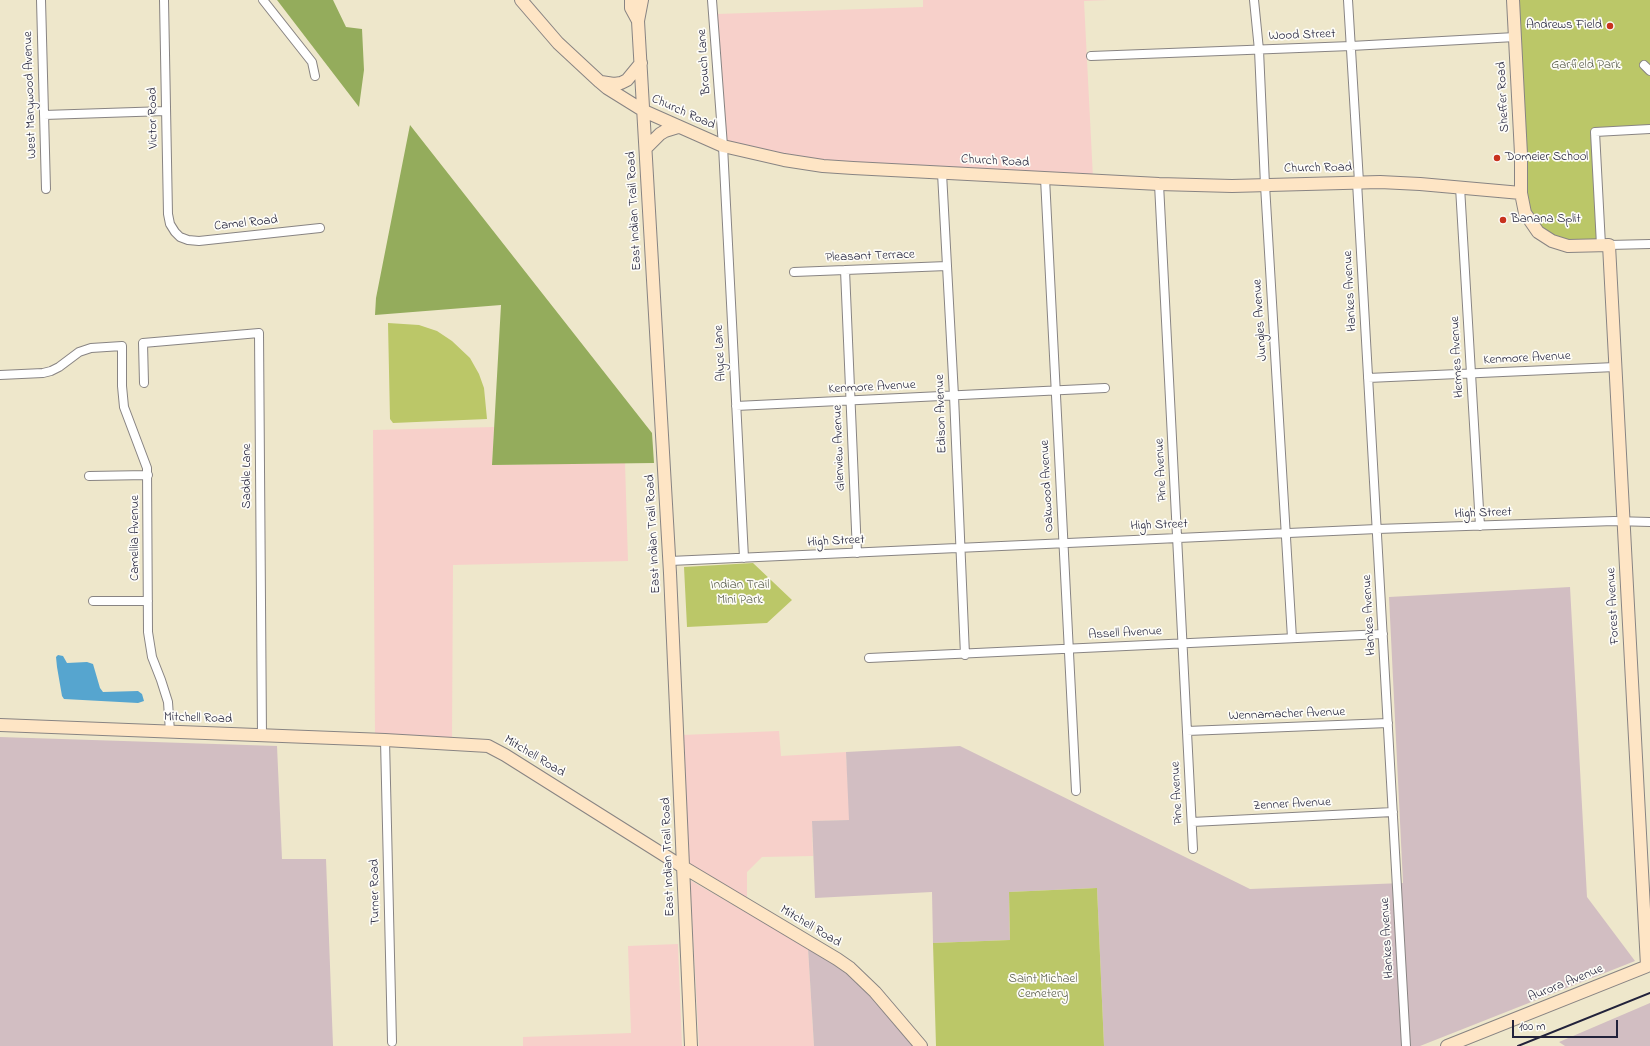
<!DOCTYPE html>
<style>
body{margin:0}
#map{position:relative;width:1650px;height:1046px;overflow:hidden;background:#eee7cb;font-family:"Indie Flower",sans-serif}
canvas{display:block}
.scale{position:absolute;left:1512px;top:1020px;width:106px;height:18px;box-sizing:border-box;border:2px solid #22223b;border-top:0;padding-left:5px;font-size:12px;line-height:14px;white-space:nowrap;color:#22223b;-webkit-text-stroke:3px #fdfcf7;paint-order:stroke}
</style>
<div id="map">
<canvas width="1650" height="1046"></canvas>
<div class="scale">100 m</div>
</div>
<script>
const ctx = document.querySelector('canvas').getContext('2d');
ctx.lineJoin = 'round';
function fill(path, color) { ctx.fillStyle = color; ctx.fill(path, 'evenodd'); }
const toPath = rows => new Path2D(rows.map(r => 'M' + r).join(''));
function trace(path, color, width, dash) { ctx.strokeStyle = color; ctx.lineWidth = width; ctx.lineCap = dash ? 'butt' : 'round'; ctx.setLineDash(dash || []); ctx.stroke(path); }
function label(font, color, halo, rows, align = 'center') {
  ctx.font = font + ' "Indie Flower",sans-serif'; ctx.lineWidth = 3.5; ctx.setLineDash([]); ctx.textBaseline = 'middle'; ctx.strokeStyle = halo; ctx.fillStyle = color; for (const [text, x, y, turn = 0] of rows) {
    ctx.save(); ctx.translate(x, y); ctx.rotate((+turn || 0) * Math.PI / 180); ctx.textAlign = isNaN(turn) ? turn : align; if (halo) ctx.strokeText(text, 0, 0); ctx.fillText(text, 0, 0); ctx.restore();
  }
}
fill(toPath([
 [923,0,1109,0,1084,1,1093,178,824,163,726,145,717,14,923,7],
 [494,427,492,465,625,463,628,561,453,565,452,740,375,737,373,430],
 [779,731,781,756,846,752,850,820,812,821,813,856,762,857,747,872,747,900,688,864,682,735],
 [690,880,808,948,814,1046,699,1046],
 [678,944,682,1046,523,1046,523,1037,631,1033,628,946]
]), '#f7d0ca');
fill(toPath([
 [1570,587,1587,897,1635,961,1420,1046,1104,1046,1097,888,1009,892,1010,940,933,943,932,892,815,898,812,821,849,820,846,752,960,746,1250,889,1403,883,1389,597],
 [0,737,277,746,282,859,326,859,333,1046,0,1046],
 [808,948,844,968,919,1046,814,1046],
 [1650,1003,1650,1046,1565,1046,1559,1042]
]), '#d2bec2');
fill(toPath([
 [1518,0,1650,0,1650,132,1598,136,1605,241,1572,242,1550,236,1536,222,1527,203],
 [388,323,419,325,437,331,452,341,470,358,479,374,484,388,487,419,393,423,390,419],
 [753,563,792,600,767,623,687,627,684,567],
 [1097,888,1104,1046,936,1046,933,943,1010,940,1009,892]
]), '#bbc768');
fill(toPath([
 [277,0,333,0,346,27,362,29,364,70,359,107],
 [410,125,652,433,654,463,492,465,501,305,375,315,376,298]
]), '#94ac5c');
fill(toPath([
 [58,655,63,656,67,663,87,662,93,664,100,688,103,692,138,691,142,694,144,701,138,703,64,699,62,696,57,667,56,657]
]), '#56a5cf');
const street = toPath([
 [41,0,46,189],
 [164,0,168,214,170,224,175,232,180,237,188,240,199,241,320,228],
 [263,0,312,62,315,76],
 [712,0,723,146,744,558],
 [1254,0,1259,50,1265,185,1292,638],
 [1348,0,1359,182],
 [1091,56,1351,46,1515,37],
 [1644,65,1650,71],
 [44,115,166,111],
 [942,173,954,396,965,655],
 [1045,178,1076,791],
 [1357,182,1406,1046],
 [1159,184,1193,849],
 [1460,187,1480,526],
 [1601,245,1595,132,1650,129],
 [1609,245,1650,244],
 [845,270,857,553],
 [794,272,947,266],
 [0,375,43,373,51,371,59,367,79,352,91,348,122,346,122,386,124,407,147,468,148,632,152,657,161,680,168,702,170,732],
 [1368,378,1615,367],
 [144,383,143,343,259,333,262,736],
 [736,406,1105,388],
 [89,476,148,475],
 [670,561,1377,529,1614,521,1650,522],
 [93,601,148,601],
 [869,658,1383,634],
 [1187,731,1388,723],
 [385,740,392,1042],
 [1192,822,1393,812]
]);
const secondary = toPath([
 [521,0,558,43,600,82,607,88,644,111,723,146,784,160,823,166,853,168,1159,184,1232,186,1380,182,1420,184,1521,193],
 [631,0,631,8,638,21],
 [642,0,638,21,670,573,691,1046],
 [1513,0,1521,154,1521,193,1525,213,1538,232,1552,241,1568,246,1609,245,1647,966],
 [601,82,614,84,621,83,627,80,641,63],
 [646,148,660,134,665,131,678,127],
 [0,725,385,740,488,746,505,755,683,867,837,959,850,968,875,992,921,1046],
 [1447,1046,1650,965]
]);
trace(street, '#888483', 10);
trace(secondary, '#888483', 14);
trace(street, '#fff', 8);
trace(secondary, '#fee5c5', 12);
trace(toPath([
 [1518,1046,1650,993]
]), '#22223b', 2);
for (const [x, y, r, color] of [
 [1610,26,4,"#c8321e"],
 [1497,158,4,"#c8321e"],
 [1503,220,4,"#c8321e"]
]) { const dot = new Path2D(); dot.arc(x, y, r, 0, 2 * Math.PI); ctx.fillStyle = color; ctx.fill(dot); trace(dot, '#fdfcf7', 1.5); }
label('13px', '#22223b', '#fdfcf7', [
 ["Andrews Field",1602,26,"right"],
 ["Domeier School",1505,158],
 ["Banana Split",1511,220]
], 'left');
label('13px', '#22223b', '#fdfcf7', [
 ["Wood Street",1302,36,-2],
 ["Brouch Lane",705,62,-94],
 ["West Marywood Avenue",31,95,-92],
 ["Sheffer Road",1504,97,-93],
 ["Church Road",683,113,24],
 ["Victor Road",154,118,-91],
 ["Church Road",995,162,3],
 ["Church Road",1318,169,-1],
 ["East Indian Trail Road",635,211,-93],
 ["Camel Road",246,224,-6],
 ["Pleasant Terrace",870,257,-2],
 ["Hankes Avenue",1351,291,-93],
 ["Jungles Avenue",1261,320,-94],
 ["Alyce Lane",721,353,-93],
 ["Hermes Avenue",1458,357,-93],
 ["Kenmore Avenue",1527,359,-3],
 ["Kenmore Avenue",872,388,-3],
 ["Edison Avenue",942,414,-92],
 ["Glenview Avenue",840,448,-92],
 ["Pine Avenue",1162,470,-93],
 ["Saddle Lane",248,476,-90],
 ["Oakwood Avenue",1048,486,-93],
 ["High Street",1483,514,-2],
 ["High Street",1159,526,-2],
 ["East Indian Trail Road",654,534,-93],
 ["Camellia Avenue",136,538,-90],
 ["High Street",836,542,-3],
 ["Forest Avenue",1614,606,-93],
 ["Hankes Avenue",1370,615,-93],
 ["Assell Avenue",1125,634,-3],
 ["Wennamacher Avenue",1287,715,-2],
 ["Mitchell Road",198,719,2],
 ["Mitchell Road",534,757,31],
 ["Pine Avenue",1178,793,-93],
 ["Zenner Avenue",1292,805,-3],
 ["East Indian Trail Road",669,857,-92],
 ["Turner Road",376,892,-91],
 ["Mitchell Road",810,927,31],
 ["Hankes Avenue",1388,938,-93],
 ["Aurora Avenue",1566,984,-22]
]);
label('13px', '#585c4b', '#fdfcf7', [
 ["Garfield Park",1586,66],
 ["Indian Trail",740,586],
 ["Mini Park",740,601],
 ["Saint Michael",1043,980],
 ["Cemetery",1043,995]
]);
</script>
